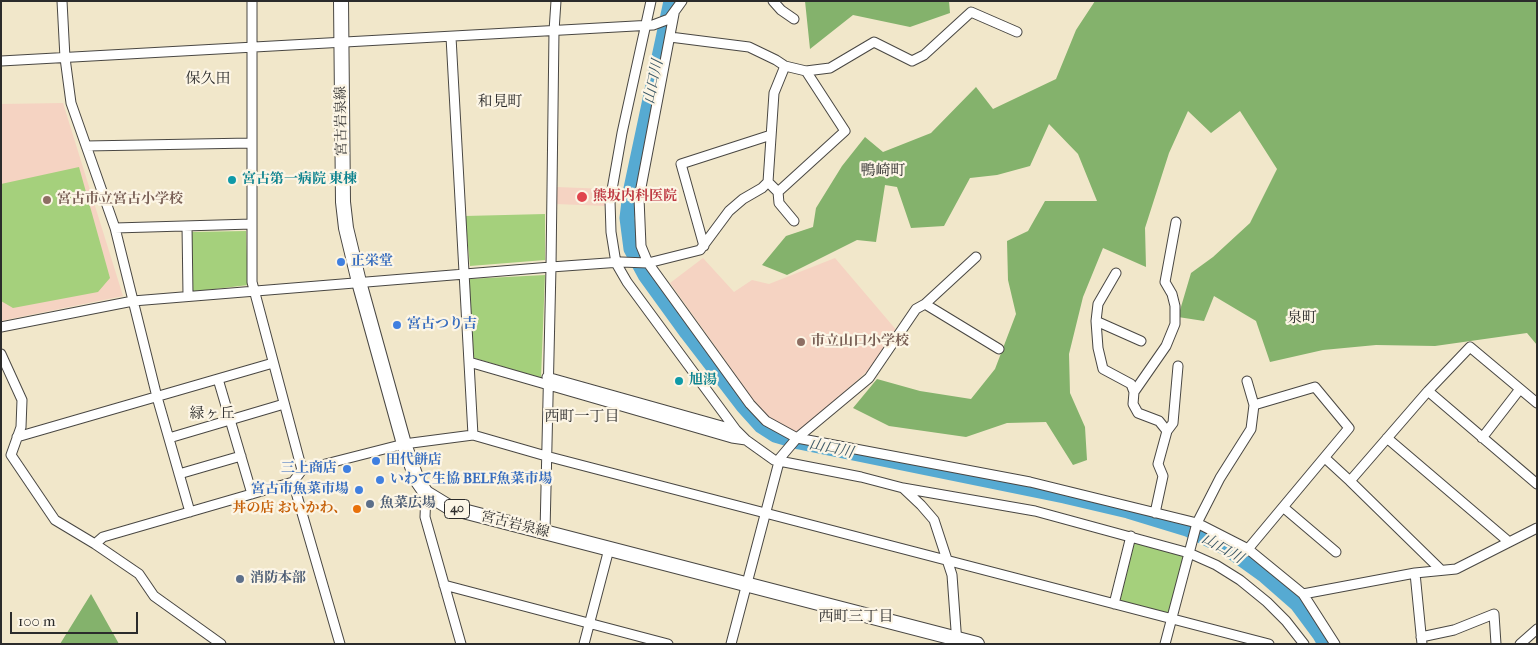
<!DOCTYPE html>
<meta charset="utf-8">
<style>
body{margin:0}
#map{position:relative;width:1538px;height:645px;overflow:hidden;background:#f1e7ca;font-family:"IM FELL French Canon",serif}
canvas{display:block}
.frame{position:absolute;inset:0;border:2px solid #2b2b2b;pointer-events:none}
.scale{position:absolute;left:10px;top:612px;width:128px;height:22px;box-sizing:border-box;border:2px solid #2b2b2b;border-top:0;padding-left:6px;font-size:15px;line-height:18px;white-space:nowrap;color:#2b2b2b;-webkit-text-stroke:4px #fcf5e5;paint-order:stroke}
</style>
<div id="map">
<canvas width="1538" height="645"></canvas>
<div class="frame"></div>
<div class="scale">100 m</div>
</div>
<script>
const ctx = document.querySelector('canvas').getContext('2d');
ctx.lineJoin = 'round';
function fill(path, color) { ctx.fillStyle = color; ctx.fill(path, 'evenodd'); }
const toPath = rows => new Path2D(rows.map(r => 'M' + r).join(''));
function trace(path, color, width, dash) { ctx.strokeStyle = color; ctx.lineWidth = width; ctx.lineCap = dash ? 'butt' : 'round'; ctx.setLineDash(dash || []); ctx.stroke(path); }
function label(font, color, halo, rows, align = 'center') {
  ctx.font = font + ' "IM FELL French Canon","Noto Serif JP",serif'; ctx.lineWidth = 4.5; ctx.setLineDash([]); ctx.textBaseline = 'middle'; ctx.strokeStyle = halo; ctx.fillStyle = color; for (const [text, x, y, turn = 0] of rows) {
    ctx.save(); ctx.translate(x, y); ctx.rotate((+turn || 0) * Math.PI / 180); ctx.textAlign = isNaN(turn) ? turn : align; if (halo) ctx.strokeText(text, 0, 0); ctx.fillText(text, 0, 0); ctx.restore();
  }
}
fill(toPath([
 [63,103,123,296,1,321,1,104],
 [556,187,608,189,607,206,555,204],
 [703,258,734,292,752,280,769,284,835,258,898,332,880,352,882,358,797,434,770,418,753,399,670,283]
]), '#f5d3c2');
fill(toPath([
 [79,167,110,278,98,292,13,308,1,301,1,184],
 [545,214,545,260,470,266,465,216],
 [246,231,248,285,191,292,190,232],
 [545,275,541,378,471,357,468,279],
 [1134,540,1185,555,1170,614,1118,601]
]), '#a5d07c');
fill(toPath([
 [805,1,949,1,950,13,910,27,853,15,810,49],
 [1095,1,1537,1,1537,345,1527,333,1435,346,1376,345,1323,350,1270,362,1256,321,1214,296,1204,321,1178,317,1191,273,1213,257,1250,223,1277,169,1240,111,1211,133,1188,111,1169,153,1145,228,1146,267,1103,248,1083,297,1069,354,1070,393,1085,427,1087,460,1073,465,1046,422,1007,423,966,437,889,426,853,408,877,379,920,391,971,399,995,369,1016,314,1008,280,1007,241,1028,231,1045,201,1097,201,1078,154,1049,124,1030,166,997,175,970,178,944,226,911,228,897,187,885,185,876,242,857,240,787,275,762,265,786,236,813,227,816,208,842,166,865,137,883,152,931,133,976,87,993,109,1056,79,1076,30],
 [91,594,119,644,60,644]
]), '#84b26c');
trace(toPath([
 [671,1,630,193,627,218,631,249,645,275,687,333,743,406,761,426,775,435,799,442,1064,496,1128,511,1187,529,1226,548,1265,576,1297,604,1320,635,1325,644]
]), '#56aad2', 15);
const street = toPath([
 [62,1,65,58,71,103,115,228,157,397,190,512],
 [252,1,252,282,302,470],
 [651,1,622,133,610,201,611,232,616,263,627,282,736,430,746,440,774,460,861,477,903,488,921,505,934,520,952,575,957,644],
 [773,1,781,10,794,19],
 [674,14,639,198,641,246,648,263,750,404,766,421,797,438,1030,482,1197,523,1248,549,1303,594,1335,644],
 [451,37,473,435],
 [1,61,653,25,669,19,682,1],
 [806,71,830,68,874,42,912,61,924,55,971,12,1017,32],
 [86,146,251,143],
 [768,182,778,192,845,131,806,71,785,66],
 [778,192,779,203,794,221],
 [187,226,188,295],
 [115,228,252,224],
 [704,246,681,164,771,135],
 [1116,273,1098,304,1096,321,1098,348,1103,369,1131,384,1134,392],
 [925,304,999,349],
 [1096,321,1141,341],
 [1,327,133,301,551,267,621,262,648,263,700,250,729,211,743,199,762,188,768,182,774,93,785,66,776,60,749,47,670,37],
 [1,354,22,400,21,427,11,455,55,520,95,544,139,574,154,596,221,644],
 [469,362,732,438,746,440],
 [547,377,736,430],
 [218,379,252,494],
 [1428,391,1470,347,1537,403],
 [1167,431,1173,423,1178,366],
 [17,437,273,363],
 [169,438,284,404],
 [1387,438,1509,542],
 [1482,438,1520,389],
 [1325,458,1350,481,1428,391,1537,484],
 [179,474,241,456],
 [1350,481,1441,570],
 [293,482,340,644],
 [903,488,1035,511,1189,553,1216,565,1240,580,1267,602,1286,621,1304,644],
 [426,493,425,517,461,644],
 [1283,507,1336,552],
 [1155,513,1163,476,1158,464,1167,431,1159,421,1138,413,1133,404,1134,392,1166,346,1175,324,1175,306,1172,294,1165,282,1176,222],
 [545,532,551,267,554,31,556,1],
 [95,544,103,537,293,482,302,470,404,444,473,435,546,456,1269,644],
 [1248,549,1349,428,1315,387,1254,405],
 [1415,573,1422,644],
 [444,585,668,644],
 [1303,594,1415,573,1456,569,1537,528],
 [1114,604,1131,536],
 [1421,637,1454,630,1494,614,1496,644],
 [584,644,609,549],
 [731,644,780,458,797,438,869,378,916,309,925,304,976,257],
 [1165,644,1197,523,1220,478,1251,429,1254,405,1247,381],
 [1520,644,1537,629]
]);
const primary = toPath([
 [341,1,343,202,346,228,359,282,404,444,417,480,426,493,449,507,467,512,977,644]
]);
trace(street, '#494743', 11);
trace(primary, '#494743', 16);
trace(street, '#fff', 9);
trace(primary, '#fff', 14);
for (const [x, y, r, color] of [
 [232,180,5,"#0f9aa8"],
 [582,197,6,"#e0444e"],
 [47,200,5,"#8d6e63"],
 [341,262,5,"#3f7fe0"],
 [397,325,5,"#3f7fe0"],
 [801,342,5,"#8d6e63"],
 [679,381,5,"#0f9aa8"],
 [376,461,5,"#3f7fe0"],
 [347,469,5,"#3f7fe0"],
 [380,480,5,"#3f7fe0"],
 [359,490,5,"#3f7fe0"],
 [370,504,5,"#5c6f8a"],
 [357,509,5,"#e8710a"],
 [240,579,5,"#5c6f8a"]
]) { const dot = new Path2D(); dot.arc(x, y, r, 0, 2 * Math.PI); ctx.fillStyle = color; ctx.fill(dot); trace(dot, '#fcf5e5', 2); }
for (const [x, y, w] of [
 [457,509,25]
]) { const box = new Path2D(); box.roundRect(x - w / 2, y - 9.5, w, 19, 4); ctx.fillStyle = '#fcf5e5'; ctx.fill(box); trace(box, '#2b2b2b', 1); }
label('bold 12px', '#2b2b2b', null, [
 ["40",457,509]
]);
label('14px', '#2b2b2b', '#fcf5e5', [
 ["宮古岩泉線",342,121,-91],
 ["宮古岩泉線",515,525,14]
]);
label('bold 14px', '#0d838f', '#fcf5e5', [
 ["宮古第一病院 東棟",242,180],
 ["旭湯",689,381]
], 'left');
label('bold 14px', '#be3a42', '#fcf5e5', [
 ["熊坂内科医院",593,197]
], 'left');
label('bold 14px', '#785e54', '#fcf5e5', [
 ["宮古市立宮古小学校",57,200],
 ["市立山口小学校",811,342]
], 'left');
label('bold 14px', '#366cbe', '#fcf5e5', [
 ["正栄堂",351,262],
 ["宮古つり吉",407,325],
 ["田代餅店",386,461],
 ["三上商店",337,469,"right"],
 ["いわて生協 BELF魚菜市場",390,480],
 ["宮古市魚菜市場",349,490,"right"]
], 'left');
label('bold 14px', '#4e5e75', '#fcf5e5', [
 ["魚菜広場",380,504],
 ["消防本部",250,579]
], 'left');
label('bold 14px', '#c56008', '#fcf5e5', [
 ["丼の店 おいかわ、",347,509]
], 'right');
label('15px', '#2b2b2b', '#fcf5e5', [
 ["保久田",208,79],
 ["和見町",500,102],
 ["鴨崎町",883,171],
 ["泉町",1302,318],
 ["緑ヶ丘",212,414],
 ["西町一丁目",582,417],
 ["西町三丁目",856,617]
]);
label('italic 15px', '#3a5765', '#fcf5e5', [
 ["山口川",654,82,-78],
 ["山口川",831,449,12],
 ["山口川",1222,549,30]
]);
</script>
